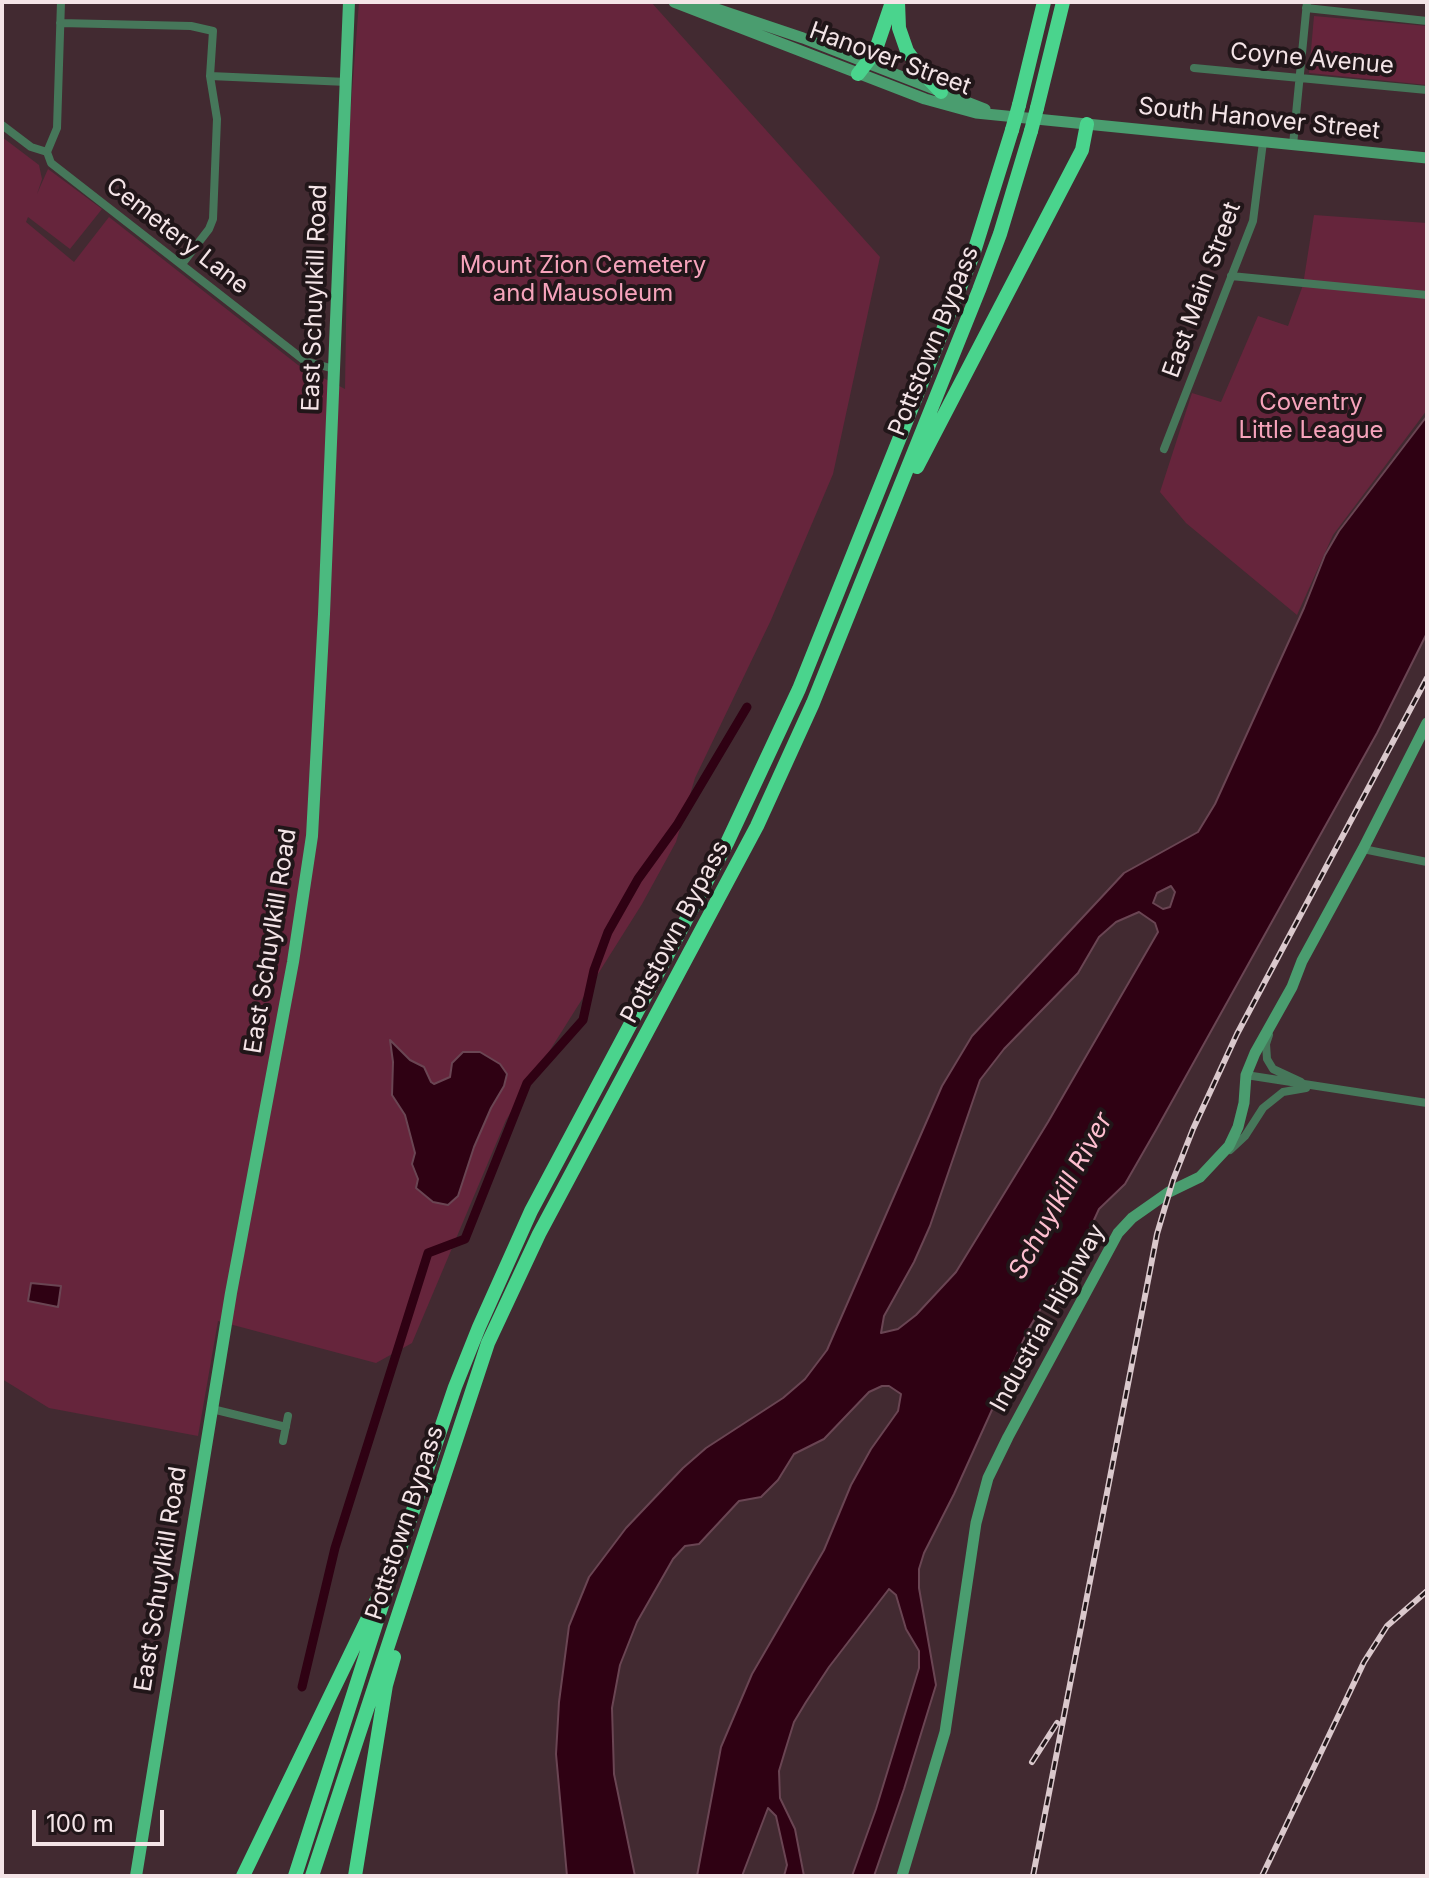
<!DOCTYPE html>
<style>
body{margin:0}
#map{position:relative;width:1429px;height:1878px;overflow:hidden;background:#422a31;font-family:Inter,sans-serif}
canvas{display:block}
.frame{position:absolute;inset:0;border:4px solid #f4e4e7;pointer-events:none}
.scale{position:absolute;left:32px;top:1810px;width:132px;height:36px;box-sizing:border-box;border:4px solid #f4e4e7;border-top:0;padding-left:10px;font-size:24px;line-height:28px;white-space:nowrap;color:#f4e4e7;-webkit-text-stroke:6px #211619;paint-order:stroke}
</style>
<div id="map">
<canvas width="1429" height="1878"></canvas>
<div class="frame"></div>
<div class="scale">100 m</div>
</div>
<script>
const ctx = document.querySelector('canvas').getContext('2d');
ctx.lineJoin = 'round';
function fill(path, color) { ctx.fillStyle = color; ctx.fill(path, 'evenodd'); }
const toPath = rows => new Path2D(rows.map(r => 'M' + r).join(''));
function trace(path, color, width, dash) { ctx.strokeStyle = color; ctx.lineWidth = width; ctx.lineCap = dash ? 'butt' : 'round'; ctx.setLineDash(dash || []); ctx.stroke(path); }
function label(font, color, halo, rows, align = 'center') {
  ctx.font = font + ' Inter,sans-serif'; ctx.lineWidth = 8; ctx.setLineDash([]); ctx.textBaseline = 'middle'; ctx.strokeStyle = halo; ctx.fillStyle = color; for (const [text, x, y, turn = 0] of rows) {
    ctx.save(); ctx.translate(x, y); ctx.rotate((+turn || 0) * Math.PI / 180); ctx.textAlign = isNaN(turn) ? turn : align; if (halo) ctx.strokeText(text, 0, 0); ctx.fillText(text, 0, 0); ctx.restore();
  }
}
fill(toPath([
 [359,2,651,2,880,257,833,474,771,620,695,778,676,842,642,904,506,1120,412,1343,376,1363,218,1321,198,1436,49,1408,2,1379,2,137,39,165,42,179,37,194,48,169,102,209,70,249,28,217,26,222,74,262,109,217,298,365,345,389,349,131],
 [1314,16,1427,26,1427,85,1309,73],
 [1314,215,1427,223,1427,410,1333,535,1297,615,1186,523,1160,492,1192,393,1221,402,1258,316,1288,326,1303,285]
]), '#66253c');
const water = toPath([
 [1427,416,1427,633,1377,733,1156,1130,1125,1184,1099,1209,1072,1268,1055,1285,1028,1330,954,1494,924,1553,919,1569,919,1588,936,1685,904,1789,874,1876,852,1876,876,1809,919,1668,919,1651,906,1629,896,1595,889,1589,829,1667,806,1702,794,1722,785,1751,779,1771,780,1798,795,1829,804,1876,784,1876,787,1865,776,1816,768,1808,742,1876,697,1876,721,1747,752,1674,824,1550,851,1485,871,1449,898,1411,901,1394,889,1386,882,1386,869,1392,824,1439,794,1454,778,1480,761,1497,739,1501,699,1544,685,1546,673,1559,637,1622,620,1665,612,1708,614,1774,635,1876,567,1876,556,1754,559,1702,569,1626,589,1577,626,1528,683,1468,706,1448,783,1398,805,1379,827,1350,942,1086,972,1036,1124,873,1198,832,1215,804,1304,608,1325,555,1339,531,1427,416],
 [1171,886,1175,892,1170,907,1163,909,1153,903,1157,893,1171,886],
 [1139,912,1155,923,1158,932,1048,1122,956,1272,916,1315,898,1329,881,1333,884,1316,914,1262,930,1226,980,1080,1004,1049,1078,973,1099,937,1116,922,1139,912],
 [390,1040,410,1060,424,1067,431,1082,434,1084,450,1077,452,1063,463,1052,480,1052,500,1064,507,1074,504,1086,491,1108,474,1147,458,1196,448,1205,433,1202,416,1188,418,1179,412,1164,415,1153,405,1115,392,1095,393,1062,390,1040],
 [31,1283,61,1286,58,1307,28,1301,31,1283]
]);
fill(water, '#2f0113');
trace(water, '#6a4553', 2);
trace(toPath([
 [302,1687,335,1548,428,1253,465,1239,527,1083,583,1020,594,970,608,932,638,879,677,825,747,707]
]), '#2f0113', 9);
trace(toPath([
 [1306,8,1427,21],
 [60,23,191,26,213,31,210,76,347,82],
 [1194,68,1427,90],
 [2,125,31,147,47,152],
 [1293,145,1307,2],
 [47,152,51,163,305,361,334,369],
 [47,152,57,128,61,2],
 [182,264,209,229,213,219,217,119,210,76],
 [1231,276,1427,295],
 [1164,449,1253,221,1263,142],
 [1363,849,1427,862],
 [1269,1035,1266,1044,1267,1059,1273,1069,1301,1082],
 [1246,1075,1427,1103],
 [1230,1150,1245,1136,1263,1108,1283,1092,1306,1088],
 [212,1409,286,1427],
 [283,1441,288,1416]
]), '#46775a', 8);
trace(toPath([
 [674,2,925,99,976,113,1427,158],
 [696,2,803,38,985,109],
 [902,1876,945,1732,976,1523,988,1478,1008,1437,1118,1233,1132,1218,1169,1192,1200,1177,1229,1146,1238,1127,1244,1103,1246,1075,1255,1053,1292,987,1302,961,1363,849,1427,723]
]), '#4a9d6f', 11);
trace(toPath([
 [136,1876,231,1293,293,962,312,836,324,614,349,2]
]), '#4bba7f', 12);
trace(toPath([
 [898,2,899,28,907,51,923,73,941,92],
 [858,74,875,52,892,2],
 [1019,105,1044,2],
 [1037,108,1063,2],
 [917,467,1082,150,1087,124],
 [243,1876,380,1593],
 [295,1876,400,1549,455,1387,479,1327,531,1211,727,843,799,689,973,255,1012,130],
 [312,1876,488,1343,539,1234,757,826,813,703,979,290,1000,234,1031,131],
 [355,1876,386,1685,394,1657]
]), '#4ad48d', 14);
const rail = toPath([
 [1032,1762,1057,1723],
 [1033,1876,1157,1234,1173,1180,1193,1129,1237,1034,1427,678],
 [1262,1876,1364,1662,1387,1626,1427,1591]
]);
trace(rail, '#dac8cc', 6);
trace(rail, '#211619', 3, [9]);
trace(toPath([
 [1012,130,1019,105],
 [1031,131,1037,108]
]), '#4ad48d', 14);
label('24px', '#f4e4e7', '#211619', [
 ["Hanover Street",890,59,20],
 ["Coyne Avenue",1312,59,5],
 ["South Hanover Street",1259,119,6],
 ["Cemetery Lane",177,236,38],
 ["East Main Street",1202,290,-70],
 ["East Schuylkill Road",315,298,-88],
 ["Pottstown Bypass",934,341,-68],
 ["Pottstown Bypass",675,932,-62],
 ["East Schuylkill Road",271,941,-81],
 ["Industrial Highway",1048,1318,-61],
 ["Pottstown Bypass",405,1523,-72],
 ["East Schuylkill Road",161,1579,-81]
]);
label('24px', '#f6a3bb', '#211619', [
 ["Mount Zion Cemetery",583,266],
 ["and Mausoleum",583,294],
 ["Coventry",1311,403],
 ["Little League",1311,431]
]);
label('italic 26px', '#febecf', '#211619', [
 ["Schuylkill River",1061,1196,-61]
]);
</script>
